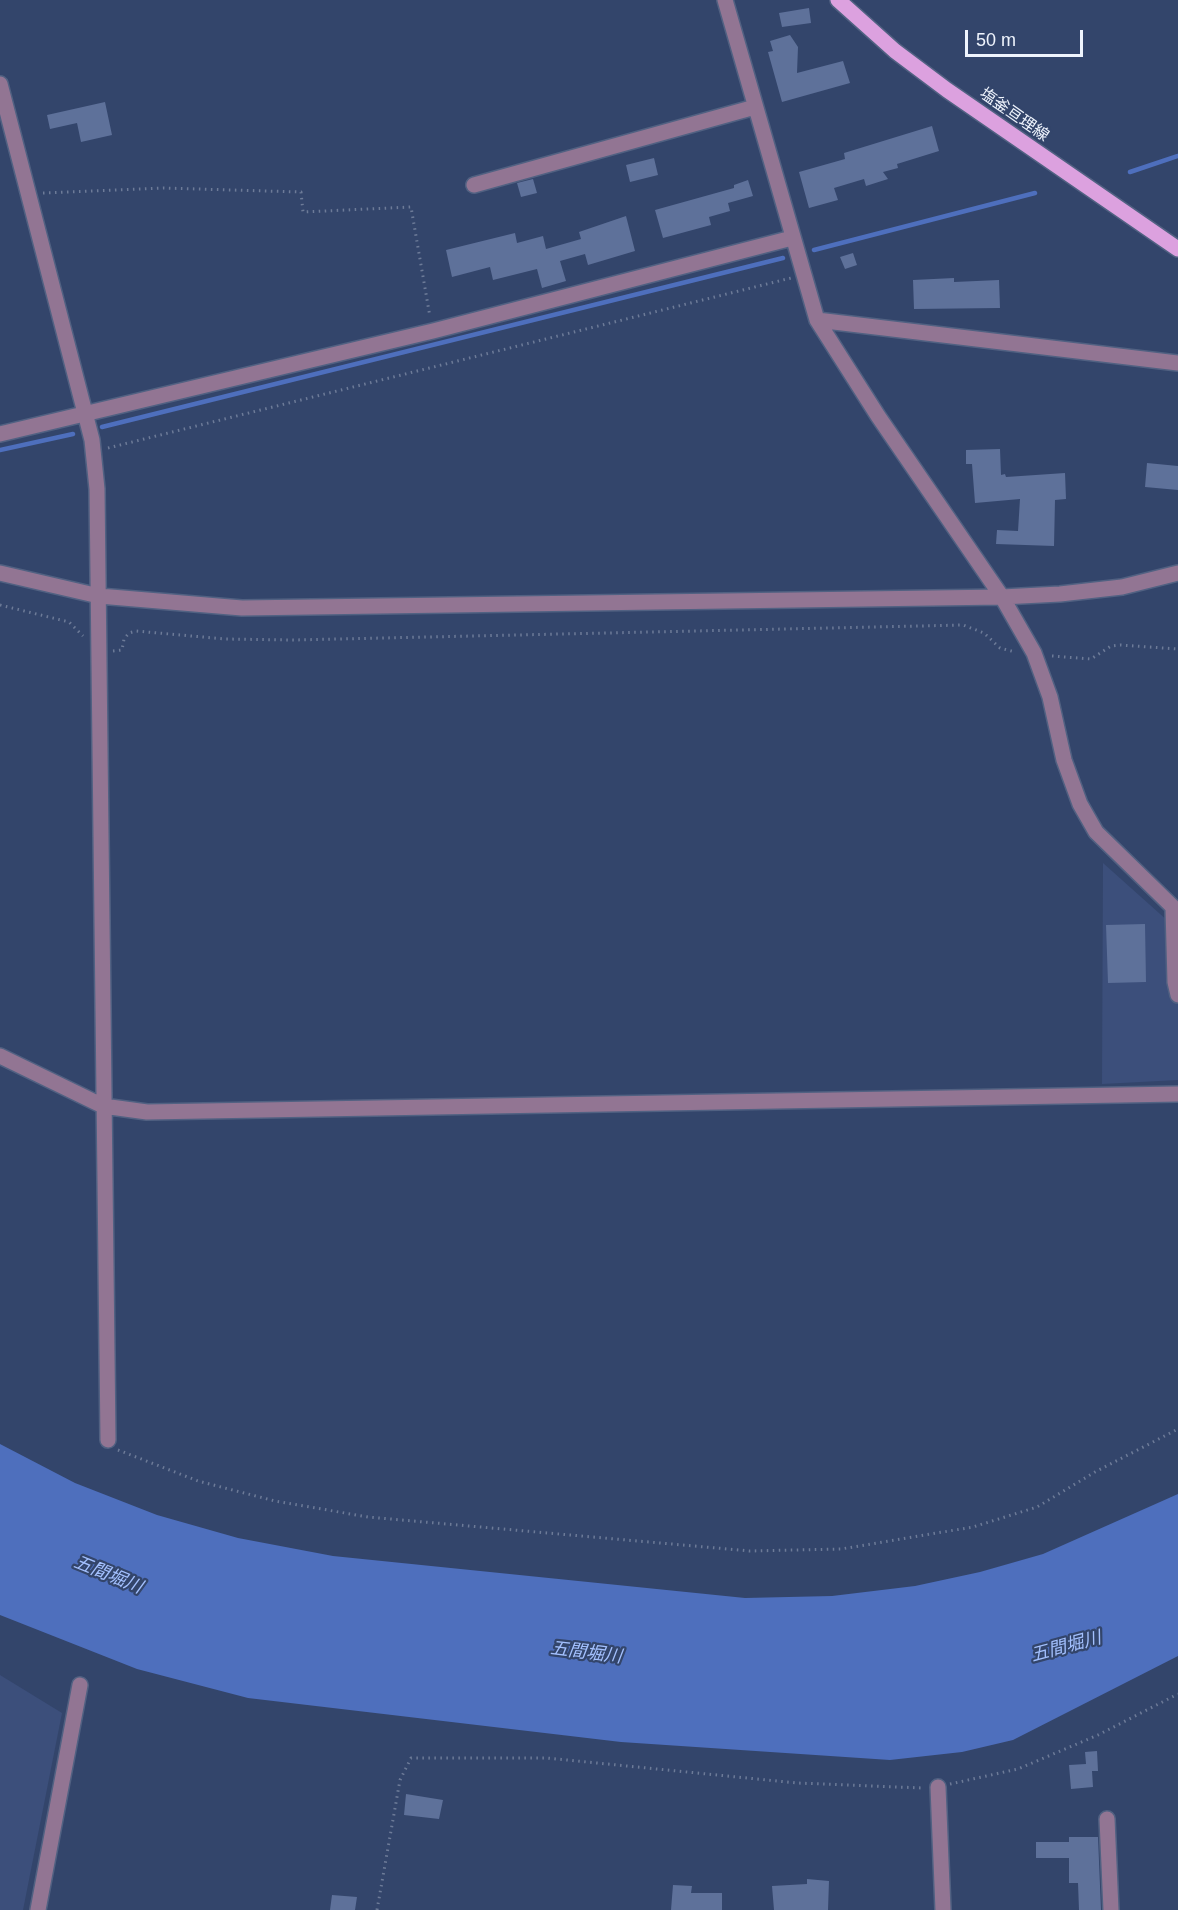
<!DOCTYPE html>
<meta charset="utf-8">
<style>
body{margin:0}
#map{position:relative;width:1178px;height:1910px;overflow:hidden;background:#33456b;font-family:Helvetica,sans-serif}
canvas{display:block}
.scale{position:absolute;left:965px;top:30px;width:118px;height:27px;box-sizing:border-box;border:3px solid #eff4fd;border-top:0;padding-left:8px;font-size:18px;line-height:21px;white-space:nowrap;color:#eff4fd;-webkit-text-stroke:4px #33456b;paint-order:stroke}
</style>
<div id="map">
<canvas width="1178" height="1910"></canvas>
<div class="scale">50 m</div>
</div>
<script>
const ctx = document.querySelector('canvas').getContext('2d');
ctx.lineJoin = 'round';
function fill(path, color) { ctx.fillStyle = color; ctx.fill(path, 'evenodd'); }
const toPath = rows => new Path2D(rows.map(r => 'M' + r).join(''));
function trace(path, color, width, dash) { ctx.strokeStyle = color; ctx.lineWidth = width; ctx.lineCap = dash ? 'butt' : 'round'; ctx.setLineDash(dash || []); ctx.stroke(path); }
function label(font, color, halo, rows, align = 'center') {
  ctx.font = font + ' Helvetica,"Noto Sans JP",sans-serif'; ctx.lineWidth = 4.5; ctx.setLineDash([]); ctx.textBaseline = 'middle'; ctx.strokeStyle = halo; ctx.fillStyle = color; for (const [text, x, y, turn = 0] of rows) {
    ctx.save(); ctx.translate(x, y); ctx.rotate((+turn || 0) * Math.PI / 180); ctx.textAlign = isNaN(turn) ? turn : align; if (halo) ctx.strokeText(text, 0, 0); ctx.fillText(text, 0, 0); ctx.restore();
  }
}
fill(toPath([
 [1103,863,1178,930,1178,1080,1102,1084],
 [0,1675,62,1713,23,1910,0,1910]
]), '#3c4f7b');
fill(toPath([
 [0,1444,75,1483,157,1515,238,1538,333,1556,745,1598,832,1596,915,1586,980,1572,1043,1554,1178,1494,1178,1656,1013,1740,962,1752,890,1760,621,1742,248,1698,137,1669,0,1615]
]), '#4e6fbd');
trace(toPath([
 [1130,172,1178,156],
 [814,250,1035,193],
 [102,427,783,258],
 [0,450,73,434]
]), '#4e6fbd', 4.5);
fill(toPath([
 [809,8,811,23,782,27,779,13],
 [790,35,798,47,797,73,843,61,850,83,782,102,768,52,773,51,770,41],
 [105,102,112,135,81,142,77,123,50,129,47,115],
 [932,126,939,151,897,164,898,168,883,172,888,179,866,186,864,179,834,188,838,200,809,208,799,172,845,159,844,153],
 [654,158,658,175,630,182,626,165],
 [533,179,537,193,521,197,517,183],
 [748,180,753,196,728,203,730,211,709,217,711,225,663,238,655,210,734,188,734,185],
 [626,216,635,251,588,265,585,254,560,261,566,281,542,288,537,269,493,280,490,267,452,277,446,250,515,233,517,243,543,236,546,249,581,239,579,232],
 [853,253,857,265,845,269,840,257],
 [954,278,954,282,999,280,1000,308,914,309,913,280],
 [1000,449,1001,475,1005,474,1006,477,1065,473,1066,499,1055,500,1054,546,996,544,997,530,1018,531,1020,499,975,503,972,464,966,464,966,450],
 [1147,463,1178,466,1178,490,1145,487],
 [1145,924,1146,982,1108,983,1106,925],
 [1097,1751,1098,1771,1092,1771,1093,1787,1071,1789,1069,1765,1086,1764,1085,1752],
 [406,1794,443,1800,439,1819,404,1815],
 [1069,1837,1098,1837,1101,1910,1079,1910,1078,1883,1069,1883,1069,1858,1036,1858,1036,1842,1069,1842],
 [807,1879,829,1881,828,1910,774,1910,772,1886,807,1884],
 [673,1885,692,1886,691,1893,722,1893,722,1910,671,1910],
 [332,1895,357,1897,355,1910,330,1910]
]), '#5e719a');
const minor = toPath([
 [725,0,817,320,878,416,1002,597,1034,653,1050,697,1064,760,1080,804,1096,832,1178,912],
 [0,84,92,440,97,489,108,1440],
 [474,185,755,107],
 [817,320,1178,363],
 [0,434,433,331,792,238],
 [0,573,99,596,242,608,1002,597,1060,594,1122,587,1178,573],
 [1173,908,1175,982,1178,995],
 [0,1056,103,1106,147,1112,1178,1094],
 [938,1787,943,1910],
 [1107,1819,1111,1910],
 [38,1910,80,1685]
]);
const major = toPath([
 [838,0,895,51,947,90,1178,249]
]);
trace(minor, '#516182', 18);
trace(major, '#516182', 18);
trace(toPath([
 [43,193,163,188,301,192,303,212,411,207,430,317],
 [108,448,791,278],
 [0,605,69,622,83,636],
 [113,651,122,650,124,639,129,633,136,631,225,639,294,640,963,625,984,633,1000,648,1015,652],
 [1052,656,1091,659,1111,646,1120,645,1178,649],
 [118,1450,198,1481,275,1501,368,1517,750,1551,841,1549,973,1527,1037,1507,1095,1472,1178,1429],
 [950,1784,1018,1769,1098,1735,1178,1694],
 [377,1910,400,1780,411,1758,547,1758,797,1783,923,1788]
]), '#6d7b98', 3, [1.5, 4.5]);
trace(minor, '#927593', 15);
trace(major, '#dca1df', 15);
label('16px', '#eff4fd', '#33456b', [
 ["塩釜亘理線",1014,115,35]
]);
label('italic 18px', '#a3c0fe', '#33456b', [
 ["五間堀川",108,1575,22],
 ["五間堀川",1066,1647,-15],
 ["五間堀川",586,1653,7]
]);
</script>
